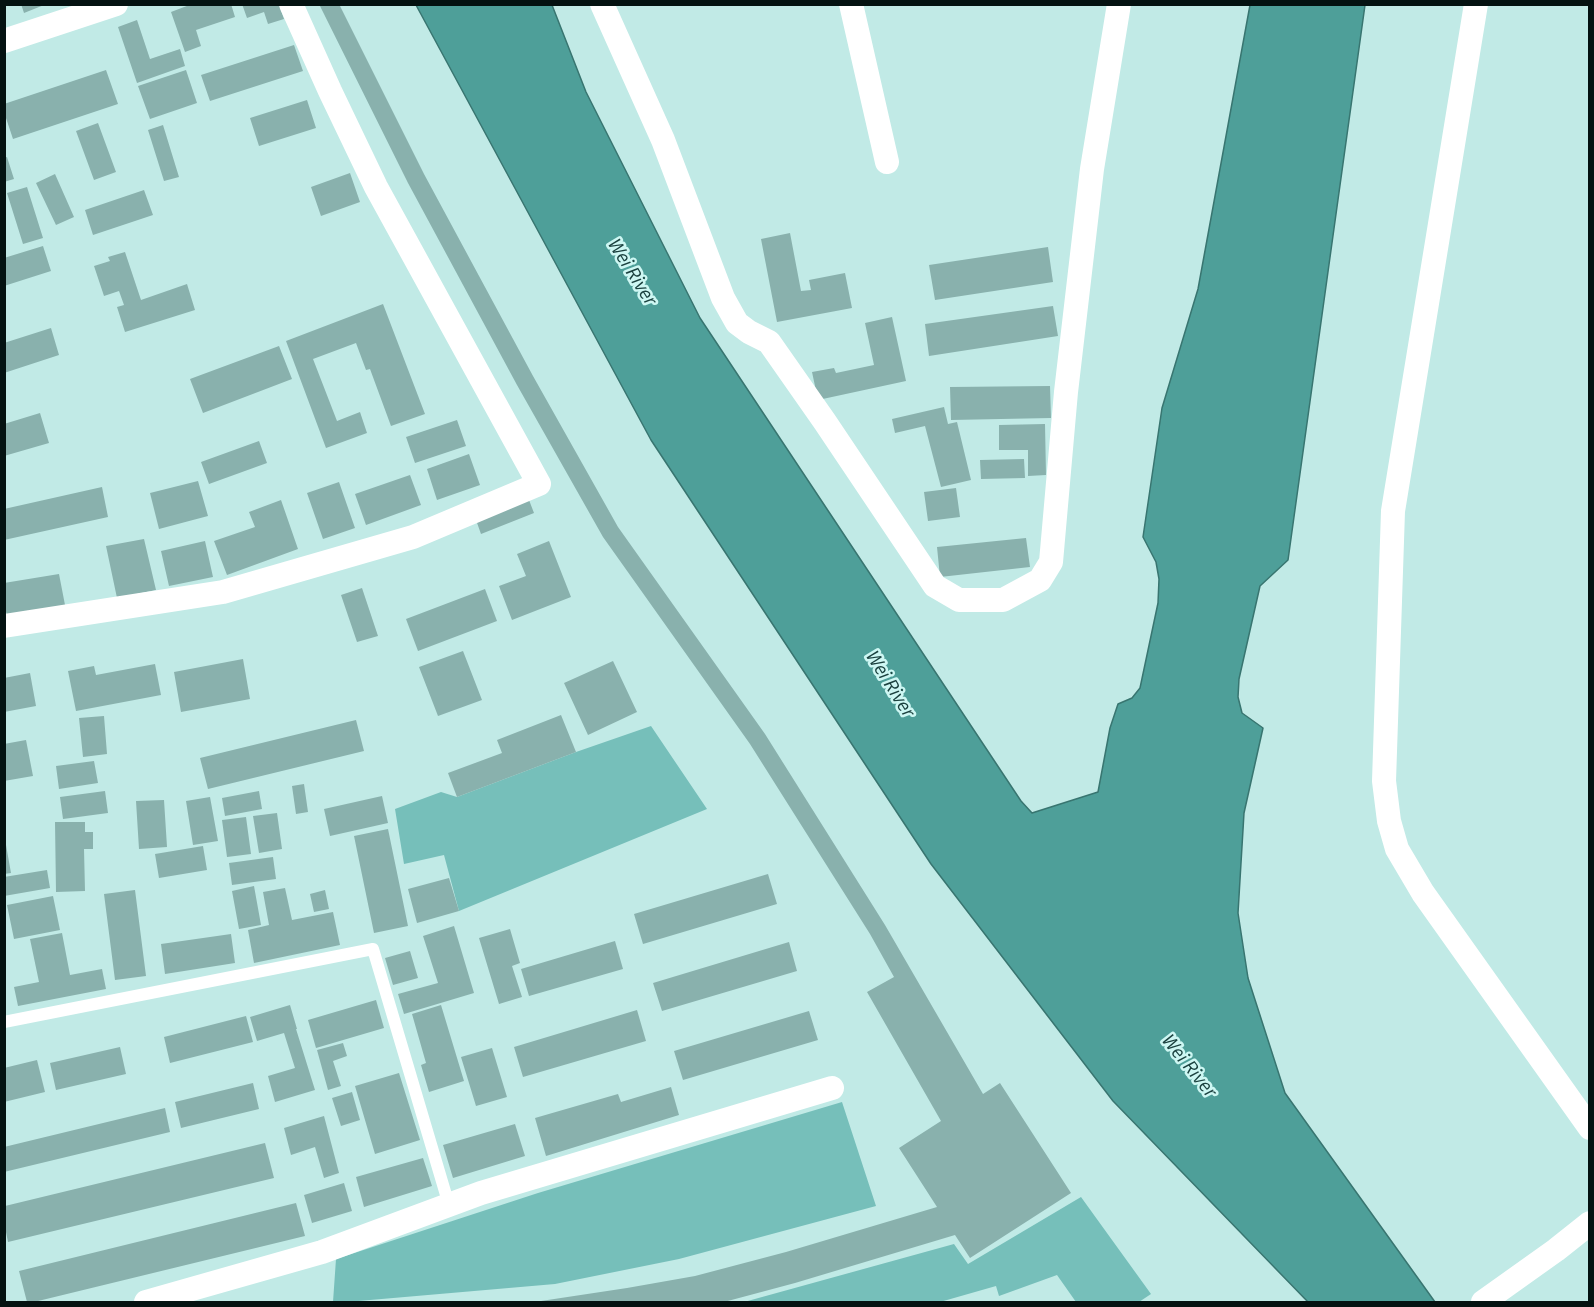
<!DOCTYPE html>
<style>
body{margin:0}
#map{position:relative;width:1594px;height:1307px;overflow:hidden;background:#c1eae6;font-family:"Source Sans 3",sans-serif}
canvas{display:block}
.frame{position:absolute;inset:0;border:6px solid #041211;pointer-events:none}
</style>
<div id="map">
<canvas width="1594" height="1307"></canvas>
<div class="frame"></div>
</div>
<script>
const ctx = document.querySelector('canvas').getContext('2d');
ctx.lineJoin = 'round';
function fill(path, color) { ctx.fillStyle = color; ctx.fill(path, 'evenodd'); }
const toPath = rows => new Path2D(rows.map(r => 'M' + r).join(''));
function trace(path, color, width, dash) { ctx.strokeStyle = color; ctx.lineWidth = width; ctx.lineCap = dash ? 'butt' : 'round'; ctx.setLineDash(dash || []); ctx.stroke(path); }
function label(font, color, halo, rows, align = 'center') {
  ctx.font = font + ' "Source Sans 3",sans-serif'; ctx.lineWidth = 5; ctx.setLineDash([]); ctx.textBaseline = 'middle'; ctx.strokeStyle = halo; ctx.fillStyle = color; for (const [text, x, y, turn = 0] of rows) {
    ctx.save(); ctx.translate(x, y); ctx.rotate((+turn || 0) * Math.PI / 180); ctx.textAlign = isNaN(turn) ? turn : align; if (halo) ctx.strokeText(text, 0, 0); ctx.fillText(text, 0, 0); ctx.restore();
  }
}
fill(toPath([
 [651,726,707,809,459,911,444,855,404,864,395,809,441,792,457,797,576,752],
 [842,1102,876,1206,679,1259,555,1284,347,1302,333,1302,336,1259,538,1193],
 [1081,1197,1151,1294,1139,1302,1076,1302,1057,1275,999,1296,996,1286,940,1302,744,1302,954,1244,968,1264]
]), '#76bfba');
const water = toPath([
 [416,5,552,5,586,92,700,318,1021,801,1032,813,1098,792,1110,728,1118,704,1132,698,1140,688,1158,603,1159,579,1156,562,1143,537,1162,408,1198,289,1250,5,1365,5,1288,560,1260,586,1239,679,1238,697,1242,713,1263,728,1244,813,1238,913,1248,978,1285,1093,1435,1302,1308,1302,1113,1101,931,864,651,440,416,5]
]);
fill(water, '#4e9f99');
trace(water, '#387570', 1.5);
fill(toPath([
 [21,4,44,4,44,5,24,13],
 [192,4,231,4,235,17,196,30,201,46,185,52,171,12],
 [242,4,279,4,284,19,268,24,264,12,247,18],
 [319,4,339,4,424,174,533,376,618,527,765,734,885,925,983,1094,1000,1083,1071,1193,970,1258,955,1235,795,1283,724,1302,541,1302,541,1301,627,1288,695,1276,786,1252,937,1207,899,1148,941,1121,867,992,894,977,870,934,750,744,603,537,517,385,408,183],
 [137,20,150,59,180,49,185,66,137,83,118,27],
 [294,45,303,71,210,101,201,75],
 [106,70,118,104,13,139,4,112,4,104],
 [186,70,197,103,150,119,138,86],
 [307,100,316,128,259,146,250,118],
 [98,123,116,172,94,180,76,131],
 [163,125,179,177,164,181,148,130],
 [7,157,14,179,4,182,4,158],
 [350,173,360,202,321,216,311,187],
 [55,174,74,217,56,225,36,183],
 [27,187,43,238,23,244,7,193],
 [144,190,153,215,93,235,85,210],
 [790,233,801,291,811,290,809,280,845,273,852,308,777,322,761,239],
 [43,246,51,271,4,286,4,258],
 [1048,247,1053,282,935,300,929,265],
 [125,252,141,300,187,284,195,310,125,332,117,307,124,305,119,291,104,296,94,266,110,261,108,257],
 [383,304,425,414,391,426,370,369,366,370,356,343,313,359,337,421,360,412,367,433,326,448,286,341],
 [1053,306,1058,336,929,356,925,324],
 [892,317,906,381,818,400,812,372,834,368,836,373,874,365,865,323],
 [51,328,59,355,4,373,4,343],
 [279,346,292,379,203,413,190,379],
 [1050,386,1051,418,951,420,950,387],
 [944,407,948,424,957,422,971,480,941,487,925,426,895,433,892,419],
 [40,413,49,443,4,456,4,424],
 [457,420,466,446,415,463,406,437],
 [1045,424,1046,475,1028,476,1028,450,999,450,999,425],
 [259,441,267,463,209,484,201,462],
 [469,454,480,485,437,500,427,469],
 [1024,459,1025,478,981,479,980,460],
 [410,475,421,505,366,525,355,494],
 [198,481,208,516,159,529,150,493],
 [339,482,355,528,323,539,307,493],
 [102,487,108,517,4,540,4,509],
 [956,488,960,517,928,521,924,492],
 [281,500,298,549,227,575,214,541,255,527,249,512],
 [529,500,534,513,481,534,476,520],
 [1026,538,1030,567,940,577,937,547],
 [144,539,156,590,117,598,106,546],
 [205,541,213,577,169,586,161,551],
 [549,541,571,597,512,620,499,586,526,576,517,554],
 [59,574,65,605,7,616,4,603,4,583],
 [362,588,378,636,357,642,341,595],
 [485,589,497,621,418,651,406,619],
 [463,651,482,700,438,716,419,667],
 [243,659,250,699,181,712,174,672],
 [613,661,637,712,588,735,564,683],
 [155,664,161,695,76,711,68,671,94,666,96,675],
 [30,673,36,706,4,712,4,678],
 [561,715,576,752,457,797,448,773,502,753,497,740],
 [104,716,107,754,83,757,79,718],
 [356,720,364,751,208,789,200,758],
 [26,740,33,776,4,781,4,744],
 [94,761,98,783,59,789,56,766],
 [304,784,308,812,296,814,292,786],
 [105,791,108,813,63,819,60,797],
 [259,791,262,809,225,816,222,798],
 [382,796,388,823,330,836,324,809],
 [210,797,218,841,193,845,186,801],
 [164,800,167,847,139,849,136,801],
 [277,813,282,849,259,853,253,816],
 [246,817,251,854,227,857,222,820],
 [55,822,85,822,85,832,93,832,93,849,84,849,85,891,56,892],
 [388,829,408,926,374,933,354,836],
 [4,845,6,845,11,873,4,874],
 [203,846,207,870,159,878,155,854],
 [273,857,276,879,232,885,229,863],
 [47,870,50,888,4,896,4,877],
 [768,874,777,904,643,944,634,914],
 [449,878,459,911,417,923,408,889],
 [254,886,261,925,239,929,232,891],
 [285,888,292,920,333,912,340,945,254,963,248,930,269,925,263,892],
 [135,890,146,976,115,980,104,894],
 [325,890,329,909,314,912,310,894],
 [53,896,60,930,14,939,7,905],
 [454,926,474,993,404,1014,398,994,438,983,423,936],
 [510,929,520,963,512,966,522,997,499,1004,479,938],
 [62,933,70,975,102,969,106,989,18,1006,14,987,39,982,30,939],
 [231,934,235,963,165,974,161,944],
 [615,941,623,969,529,996,521,969],
 [789,942,797,971,662,1011,653,983],
 [410,951,418,978,393,985,385,958],
 [376,1000,384,1028,316,1048,308,1020],
 [290,1005,297,1029,296,1029,315,1090,275,1102,268,1076,295,1068,284,1033,257,1041,250,1017],
 [441,1005,464,1081,429,1092,421,1065,426,1063,412,1014],
 [637,1010,646,1041,523,1077,514,1047],
 [809,1011,818,1040,683,1080,674,1051],
 [246,1016,253,1042,170,1063,164,1037],
 [343,1043,347,1056,333,1061,341,1086,328,1090,317,1050],
 [120,1047,126,1074,56,1090,50,1063],
 [492,1048,507,1097,476,1106,461,1057],
 [37,1060,45,1092,4,1102,4,1068],
 [399,1073,420,1140,375,1154,355,1086],
 [253,1083,259,1109,181,1128,175,1102],
 [671,1087,679,1115,546,1156,535,1118,618,1094,621,1102],
 [352,1092,360,1120,341,1126,332,1098],
 [165,1108,170,1132,4,1172,4,1147],
 [324,1116,339,1173,324,1178,315,1147,291,1155,284,1128],
 [515,1124,525,1156,453,1178,443,1145],
 [265,1143,274,1178,8,1242,5,1227,5,1206],
 [423,1158,432,1186,364,1207,356,1177],
 [344,1183,352,1211,312,1223,304,1195],
 [296,1203,305,1236,34,1302,27,1302,19,1271]
]), '#89b1ad');
trace(toPath([
 [4,1022,373,949,449,1205]
]), '#fff', 12);
trace(toPath([
 [602,4,663,140,723,298,737,323,749,332,769,342,825,422,935,586,959,600,1003,600,1040,580,1051,562,1066,392,1092,169,1119,4],
 [851,4,887,162],
 [1476,4,1393,511,1384,781,1389,821,1397,849,1423,893,1590,1128],
 [4,41,116,4],
 [4,626,223,592,413,537,539,484,376,187,330,91,291,4],
 [146,1302,322,1252,481,1193,832,1088],
 [1483,1302,1556,1250,1590,1223]
]), '#fff', 24);
label('italic 20px', '#1b413f', '#cef7f3', [
 ["Wei River",631,273,58],
 ["Wei River",889,685,58],
 ["Wei River",1188,1067,51]
]);
</script>
